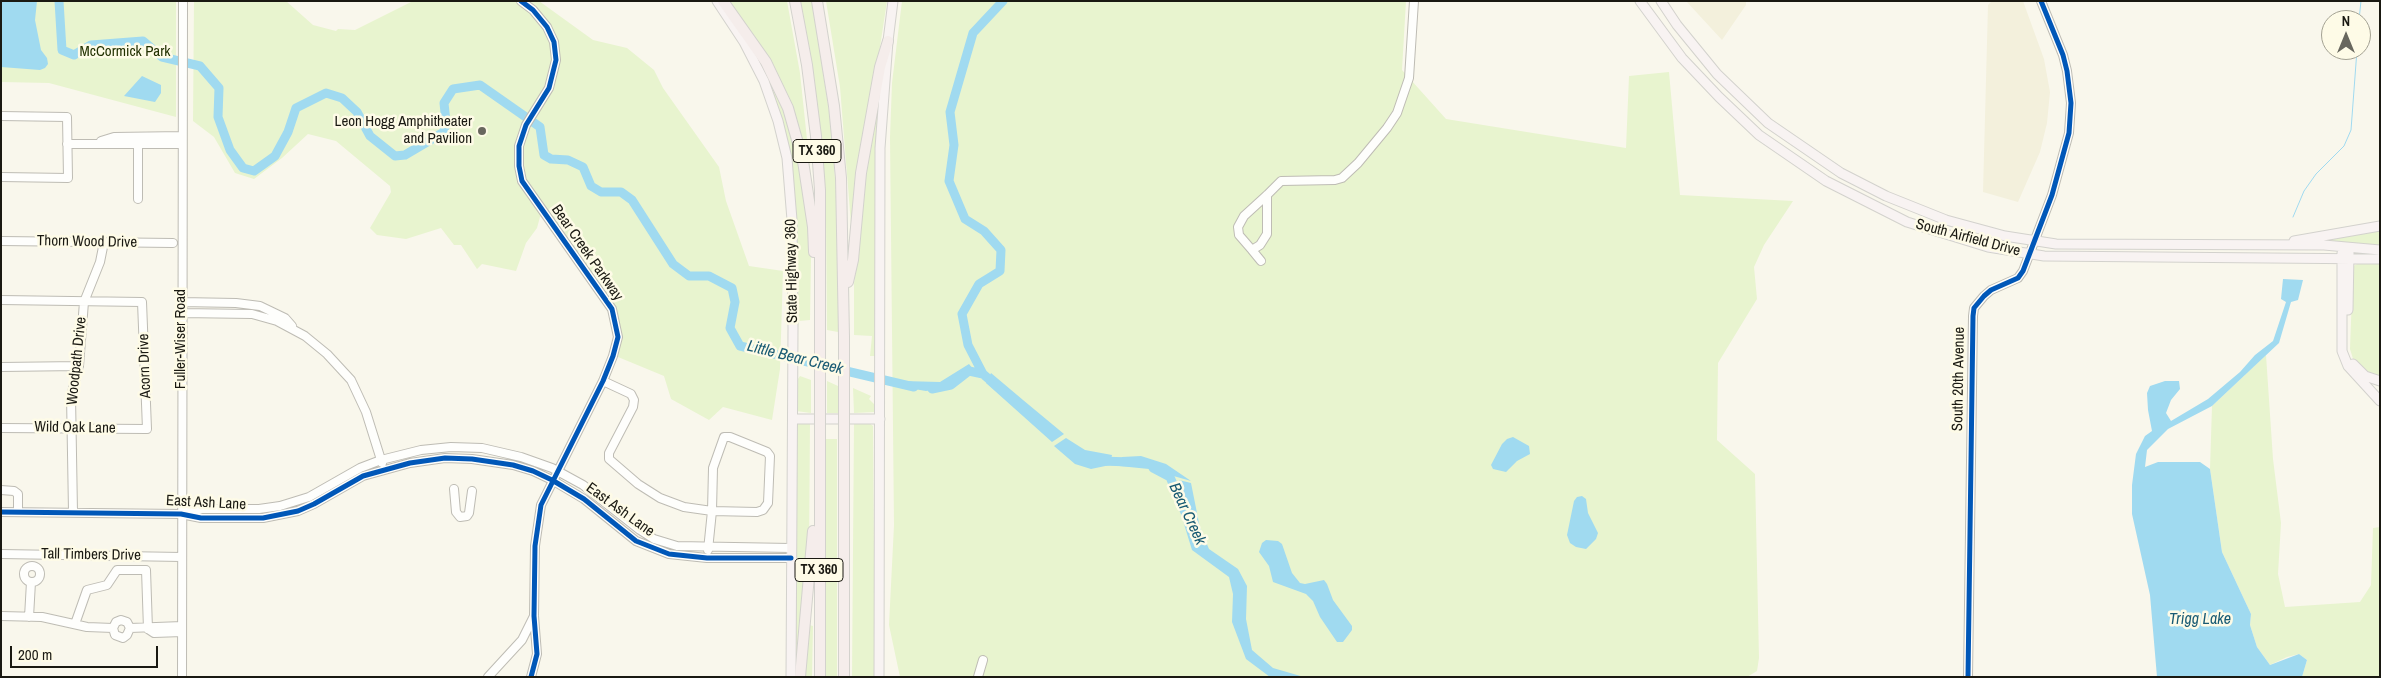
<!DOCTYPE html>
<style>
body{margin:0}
#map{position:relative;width:2381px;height:678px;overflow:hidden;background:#f9f7ec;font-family:"Archivo Narrow",sans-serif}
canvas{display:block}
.frame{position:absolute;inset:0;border:2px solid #1a1912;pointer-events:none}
.north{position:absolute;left:2321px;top:10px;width:50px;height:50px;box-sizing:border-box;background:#fefbe7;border:1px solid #a3a192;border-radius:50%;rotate:0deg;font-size:14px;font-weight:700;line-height:20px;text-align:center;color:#1a1912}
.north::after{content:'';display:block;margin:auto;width:18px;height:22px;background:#68675e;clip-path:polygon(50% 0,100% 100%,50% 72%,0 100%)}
.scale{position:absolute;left:10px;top:646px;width:148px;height:22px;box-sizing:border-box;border:2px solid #1a1912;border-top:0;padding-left:6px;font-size:15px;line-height:18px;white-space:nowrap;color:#1a1912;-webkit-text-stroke:4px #fefbe7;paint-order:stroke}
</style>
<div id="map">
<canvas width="2381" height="678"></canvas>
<div class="frame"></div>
<div class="north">N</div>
<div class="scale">200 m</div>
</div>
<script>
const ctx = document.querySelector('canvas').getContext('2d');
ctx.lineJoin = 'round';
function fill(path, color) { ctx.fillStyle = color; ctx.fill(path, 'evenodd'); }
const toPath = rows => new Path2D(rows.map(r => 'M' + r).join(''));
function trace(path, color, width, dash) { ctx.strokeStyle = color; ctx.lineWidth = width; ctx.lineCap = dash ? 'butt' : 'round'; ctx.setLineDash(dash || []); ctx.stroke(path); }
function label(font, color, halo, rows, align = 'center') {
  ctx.font = font + ' "Archivo Narrow",sans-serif'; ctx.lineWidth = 5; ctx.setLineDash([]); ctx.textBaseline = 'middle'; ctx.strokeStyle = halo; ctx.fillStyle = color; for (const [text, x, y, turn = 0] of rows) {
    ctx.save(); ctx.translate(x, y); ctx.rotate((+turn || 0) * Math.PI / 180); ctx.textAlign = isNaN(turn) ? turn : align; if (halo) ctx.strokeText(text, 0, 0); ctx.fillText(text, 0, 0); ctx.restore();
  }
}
fill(toPath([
 [1686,1,1746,1,1746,5,1722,40],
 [1992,1,2023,1,2044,59,2050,92,2047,123,2040,152,2018,202,1983,192,1988,5]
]), '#f3f0dc');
fill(toPath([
 [1,1,176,1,176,117,49,83,1,82],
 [194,1,286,1,313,25,336,31,338,29,355,30,413,1,539,1,593,40,627,48,654,70,663,88,719,167,726,201,749,266,783,271,780,369,772,420,723,407,709,420,671,399,664,376,618,357,620,337,616,309,547,211,540,217,537,228,526,243,516,271,482,264,477,269,461,245,454,245,441,228,406,239,377,235,370,228,391,192,390,186,336,141,308,134,282,158,254,179,235,173,214,137,193,121],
 [725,1,787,1,800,73,812,187,810,187,791,108],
 [800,1,812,1,831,124,838,219,838,332,827,330,826,219,820,125],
 [826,1,887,1,853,224,851,224,840,87],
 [902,1,1406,1,1402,70,1446,119,1626,148,1629,76,1669,72,1680,195,1793,201,1764,245,1754,267,1757,299,1718,363,1717,440,1755,474,1759,658,1757,671,1747,677,900,677,889,625,894,525,890,137,892,83],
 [748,43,754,49,779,97,798,150,809,225,811,258,810,320,799,321,798,329,795,329,782,122,773,92],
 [876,115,879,115,876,356,870,356,872,336,854,335,854,284,859,208],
 [2380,228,2380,246,2312,241],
 [2360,263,2380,264,2380,379,2371,377,2354,362,2350,349,2353,266],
 [2266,355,2273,459,2281,523,2278,574,2285,607,2360,602,2371,585,2373,528,2380,527,2380,677,2302,677,2307,660,2299,654,2287,657,2270,665,2257,647,2250,625,2251,614,2222,552,2210,469,2212,406],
 [800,376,811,380,811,413,796,411,795,383],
 [827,381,838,386,838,413,827,413],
 [853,388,871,396,869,399,875,405,875,412,854,413],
 [810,422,809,551,797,677,794,677,795,426,797,423],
 [854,422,868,422,873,426,875,677,852,677],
 [826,439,837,439,837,677,826,677],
 [809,625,813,626,812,677,803,677]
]), '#e8f4cf');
fill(toPath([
 [1,1,37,1,35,20,41,50,47,58,48,64,45,68,40,70,1,67],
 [142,76,161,85,161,93,155,102,124,96],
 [2283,279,2303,280,2298,300,2291,302,2279,343,2212,406,2168,429,2147,450,2145,467,2158,462,2200,462,2210,469,2222,552,2251,614,2250,625,2257,647,2270,665,2299,654,2307,660,2302,677,2157,677,2150,595,2132,514,2132,485,2136,454,2145,436,2152,431,2148,410,2147,393,2150,386,2165,381,2179,381,2180,389,2171,400,2166,413,2171,421,2208,399,2240,372,2255,355,2273,341,2286,302,2281,299],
 [969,364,973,369,939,389,926,391,902,387,903,381,940,382],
 [991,373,1023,400,1064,434,1052,442,986,383],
 [1513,437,1529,446,1530,454,1517,461,1506,472,1493,469,1491,465,1502,444,1507,439],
 [1066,438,1085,450,1112,455,1110,465,1091,469,1075,464,1054,446],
 [1141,456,1166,464,1191,481,1149,469,1119,466,1122,457],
 [1179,480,1191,483,1200,528,1209,549,1238,569,1247,586,1246,619,1252,650,1273,668,1304,677,1270,677,1246,659,1232,622,1233,594,1229,577,1192,550,1184,524],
 [1582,496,1586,499,1588,513,1598,533,1596,539,1586,549,1576,547,1570,543,1567,535,1574,501,1577,497],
 [1266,540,1278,541,1282,544,1292,573,1300,583,1305,584,1324,580,1327,584,1333,600,1352,626,1352,630,1343,642,1337,642,1320,617,1313,601,1306,594,1273,582,1269,566,1259,552,1262,543]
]), '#a0daf0');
trace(toPath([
 [2359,20,2361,1],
 [2293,217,2304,191,2316,174,2344,146,2351,130,2357,50]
]), '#a0daf0', 1);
trace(toPath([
 [59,1,62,50,74,55,91,45,143,41,162,57,200,66,219,88,218,117,230,150,243,168,254,171,275,156,288,132,296,108,326,93,342,98,357,112,370,136,395,156,405,155,444,132,446,122,444,103,453,89,480,85,540,127,544,155,551,159,568,160,583,167,591,186,601,192,621,192,632,200,673,264,689,276,709,276,732,288,735,302,730,328,740,346,914,387],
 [997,386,983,374,968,345,962,314,979,284,1000,271,1001,250,984,231,965,219,949,181,954,145,950,112,973,33,1003,1],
 [932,389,951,385,969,371,983,374],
 [1100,461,1132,462],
 [1153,468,1170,477,1187,517]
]), '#a0daf0', 9);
const minor = toPath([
 [521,1,533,10,547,27,554,42,556,60,549,88,526,125,519,146,519,166,522,181,612,309,618,337,613,356,603,381,541,505,535,546,534,616,537,654,531,677],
 [1,116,67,117,68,178,1,177],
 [101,141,114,137,182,136],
 [138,141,138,199],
 [67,144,182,144],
 [1267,195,1281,181,1335,180,1342,178,1358,163,1387,128,1397,113,1409,78,1414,1],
 [1267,195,1267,234,1260,245,1252,250,1239,235,1238,227,1244,216,1267,195],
 [1,241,173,243],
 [1252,250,1261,261],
 [1,300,142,302,147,429,1,428],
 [181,302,236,303,260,306,285,318,292,326],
 [181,313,252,314,277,321,305,336,327,354,351,380,366,412,382,463],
 [1,367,79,366],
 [603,381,631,394,634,400,633,407,609,453,609,459,638,484,660,498,684,507,712,511,757,512,763,510,768,503,770,456,767,452,730,437,724,437,713,468,712,511,708,550],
 [454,489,456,512,460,517,467,516,469,513,472,491],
 [1,490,14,491,18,494,18,512],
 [1,512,181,514,201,518,263,518,298,511,314,504,363,476,410,463,445,458,472,459,513,465,533,471,552,480,584,499,636,541,669,554,707,558,791,558],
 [73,512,71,396,79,366,84,302,100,262,104,242],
 [183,513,202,509,259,509,280,506,309,497,360,468,381,460,421,450,451,447,482,448,521,457,552,468,583,485,640,530,654,539,677,546,791,548],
 [1,554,182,557],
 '24 574a8 8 0 1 1 16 0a8 8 0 1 1-16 0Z',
 [1,616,42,617,87,627,113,628],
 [29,617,31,582],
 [75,624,87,590,107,585,117,570,146,570,148,629],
 [113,628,115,635,123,638,127,635,130,628],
 [113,628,116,622,121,620,127,622,130,628],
 [130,628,182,626],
 [148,629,154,633,182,632],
 [182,677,183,1],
 [488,677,522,640,534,616],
 [978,677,983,660],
 [1968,677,1973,316,1974,308,1984,296,1991,290,2018,278,2023,271,2052,195,2069,133,2071,103,2067,71,2063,55,2041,1]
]);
const major = toPath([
 [717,1,744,42,764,81,778,121,787,158,792,220,793,329,791,677],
 [1640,1,1682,58,1719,97,1759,135,1826,181,1907,222,1988,247,2044,256,2380,259],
 [1661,1,1677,25,1717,74,1768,123,1841,173,1886,196,1946,220,2005,236,2056,244,2324,245,2380,250],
 [2294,241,2380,226],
 [2342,253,2342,351,2348,366,2380,401],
 [2348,310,2349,253],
 [2353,364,2365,376,2380,381],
 [793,419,880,419],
 [879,677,880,148,888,41,893,1]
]);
const highway = toPath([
 [723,1,766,62,788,108,803,161,813,227,814,252],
 [795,1,807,65,816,136,820,190,820,324],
 [817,1,834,106,841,178,844,337],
 [848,282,853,260,861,173,880,67,888,41],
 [844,436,844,677],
 [800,677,813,531],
 [820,677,820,437]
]);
trace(minor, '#bebcb4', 10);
trace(major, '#d3d2cd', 11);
trace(highway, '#d3d2cd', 12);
trace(minor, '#fefefc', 8);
trace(major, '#f8f3f2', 9);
trace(highway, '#f5edeb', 10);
const highwayBridge = toPath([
 [844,436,844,337],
 [820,437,820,324]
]);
trace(highwayBridge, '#d3d2cd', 12, []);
trace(highwayBridge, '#f5edeb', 10);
trace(toPath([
 [521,1,533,10,547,27,554,42,556,60,549,88,526,125,519,146,519,166,522,181,612,309,618,337,613,356,603,381,541,505,535,546,534,616,537,654,531,677],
 [1,512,181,514,201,518,263,518,298,511,314,504,363,476,410,463,445,458,472,459,513,465,533,471,552,480,584,499,636,541,669,554,707,558,791,558],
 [1968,677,1973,316,1974,308,1984,296,1991,290,2018,278,2023,271,2052,195,2069,133,2071,103,2067,71,2063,55,2041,1]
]), '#0057b8', 5);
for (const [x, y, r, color] of [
 [482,131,5,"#68675e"]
]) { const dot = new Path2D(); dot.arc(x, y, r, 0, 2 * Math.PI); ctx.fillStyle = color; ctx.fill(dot); trace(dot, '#fefbe7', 2); }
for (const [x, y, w] of [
 [817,151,48],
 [819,570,48]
]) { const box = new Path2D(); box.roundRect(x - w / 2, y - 11.5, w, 23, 4); ctx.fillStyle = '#fefbe7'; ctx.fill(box); trace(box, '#1a1912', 1); }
label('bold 14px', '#1a1912', null, [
 ["TX 360",817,151],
 ["TX 360",819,570]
]);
label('15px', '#213000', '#fefbe7', [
 ["McCormick Park",125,52]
]);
label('15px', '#1a1912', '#fefbe7', [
 ["Leon Hogg Amphitheater",472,122],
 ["and Pavilion",472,139]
], 'right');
label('15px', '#1a1912', '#fefbe7', [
 ["South Airfield Drive",1968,238,15],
 ["Thorn Wood Drive",87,242,1],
 ["Bear Creek Parkway",587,253,55],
 ["State Highway 360",792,271,-91],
 ["Fuller-Wiser Road",181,339,-90],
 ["Woodpath Drive",77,361,-84],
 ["Acorn Drive",145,366,-92],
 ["South 20th Avenue",1959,379,-89],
 ["Wild Oak Lane",75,428,1],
 ["East Ash Lane",206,503,3],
 ["East Ash Lane",620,510,36],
 ["Tall Timbers Drive",91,555,1]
]);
label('italic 16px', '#185a73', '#fefbe7', [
 ["Little Bear Creek",795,358,14],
 ["Bear Creek",1187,514,65],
 ["Trigg Lake",2200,620]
]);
</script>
